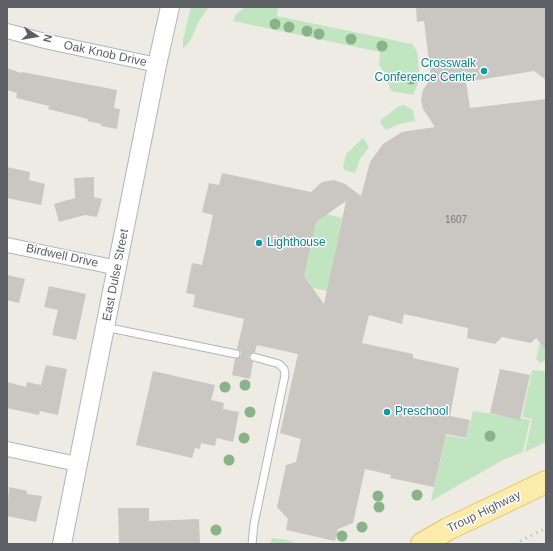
<!DOCTYPE html>
<style>
body{margin:0}
#map{position:relative;width:553px;height:551px;overflow:hidden;background:#eeebe4;font-family:Helvetica,sans-serif}
canvas{display:block}
.frame{position:absolute;inset:0;border:8px solid #5c6064;pointer-events:none}
.north{position:absolute;left:16px;top:16px;width:40px;height:40px;-webkit-text-stroke:3px #fff;paint-order:stroke;rotate:102deg;font-size:11px;font-weight:700;line-height:16px;text-align:center;color:#5c6064}
.north::after{content:'';display:block;margin:auto;width:14px;height:18px;background:#5c6064;clip-path:polygon(50% 0,100% 100%,50% 72%,0 100%)}
</style>
<div id="map">
<canvas width="553" height="551"></canvas>
<div class="frame"></div>
<div class="north">N</div>
</div>
<script>
const ctx = document.querySelector('canvas').getContext('2d');
ctx.lineJoin = 'round';
function fill(path, color) { ctx.fillStyle = color; ctx.fill(path, 'evenodd'); }
const toPath = rows => new Path2D(rows.map(r => 'M' + r).join(''));
function trace(path, color, width, dash) { ctx.strokeStyle = color; ctx.lineWidth = width; ctx.lineCap = dash ? 'butt' : 'round'; ctx.setLineDash(dash || []); ctx.stroke(path); }
function label(font, color, halo, rows, align = 'center') {
  ctx.font = font + ' Helvetica,sans-serif'; ctx.lineWidth = 3; ctx.setLineDash([]); ctx.textBaseline = 'middle'; ctx.strokeStyle = halo; ctx.fillStyle = color; for (const [text, x, y, turn = 0] of rows) {
    ctx.save(); ctx.translate(x, y); ctx.rotate((+turn || 0) * Math.PI / 180); ctx.textAlign = isNaN(turn) ? turn : align; if (halo) ctx.strokeText(text, 0, 0); ctx.fillText(text, 0, 0); ctx.restore();
  }
}
fill(toPath([
 [191,7,209,7,199,21,190,41,183,49,183,39],
 [246,7,278,7,277,16,412,44,417,51,420,79,413,95,391,91,384,72,379,65,380,52,233,21,236,14],
 [404,105,413,110,415,121,400,124,386,130,380,123,381,120,397,107],
 [363,138,369,147,360,159,355,173,345,170,343,166,346,154],
 [327,214,342,218,327,291,313,288,304,276,316,222],
 [546,341,546,360,540,363,536,359,540,342,542,345],
 [532,370,546,371,546,442,525,452,532,419,522,417],
 [473,411,530,420,523,452,503,460,431,501,446,435,466,439],
 [272,538,288,540,297,544,270,544]
]), '#c2e5c1');
fill(toPath([
 [416,7,546,7,546,80,534,71,466,82,470,108,546,99,546,350,536,338,531,343,502,337,495,344,467,338,468,328,404,314,402,324,369,315,362,343,413,354,413,358,459,368,450,416,470,420,466,438,446,434,434,487,390,478,391,475,365,469,353,523,338,529,335,541,286,530,288,519,277,507,286,465,296,462,301,439,280,433,298,354,257,345,255,352,251,353,249,356,250,360,253,362,250,379,232,375,235,359,241,355,241,352,237,349,244,319,193,307,195,295,186,293,192,263,202,265,213,215,202,212,209,183,219,185,222,173,311,192,322,182,334,180,345,184,361,196,370,162,383,144,402,132,435,127,423,109,421,101,423,90,431,78,424,21,417,22],
 [346,201,324,304,304,276,316,222],
 [7,68,21,73,22,72,117,90,114,108,120,109,117,129,101,126,101,124,87,121,88,119,48,109,49,106,16,98,17,93,7,90],
 [7,167,30,172,29,180,45,184,41,205,7,198],
 [94,177,94,197,102,199,97,217,85,215,59,222,54,204,75,198,74,178],
 [7,275,25,279,19,303,7,300],
 [49,286,86,294,76,340,52,335,58,310,44,307],
 [46,365,67,369,58,415,40,411,39,415,7,408,7,382,26,387,27,382,41,385],
 [500,369,530,375,520,420,490,413],
 [153,371,215,385,211,400,224,403,223,409,239,412,233,442,217,438,215,446,201,443,200,449,195,448,192,458,136,445],
 [9,487,27,491,27,494,42,496,36,522,7,516],
 [118,508,149,508,149,521,199,519,200,544,119,543]
]), '#cac6c1');
const service = toPath([
 [105,327,236,354],
 [252,544,254,524,285,375,284,369,279,364,254,357]
]);
const minor = toPath([
 [7,31,49,42,157,65],
 [7,245,118,268],
 [7,449,77,464]
]);
const tertiary = toPath([
 [62,544,157,65,170,7]
]);
const primary = toPath([
 [422,544,448,529,546,482]
]);
trace(service, '#b1b5b8', 9);
trace(minor, '#b1b5b8', 16);
trace(tertiary, '#b1b5b8', 20);
trace(primary, '#ecc05f', 24);
trace(service, '#fff', 7);
trace(minor, '#fff', 14);
trace(tertiary, '#fff', 18);
trace(primary, '#fcecab', 22);
trace(toPath([
 [515,544,546,528]
]), '#b2b3b4', 3, [1, 5]);
ctx.fillStyle = '#8ab387';
for (const [x, y] of [
 [275,24],
 [289,27],
 [307,31],
 [319,34],
 [351,39],
 [382,46],
 [411,79],
 [245,385],
 [225,387],
 [250,412],
 [490,436],
 [244,438],
 [229,460],
 [417,495],
 [378,496],
 [379,507],
 [362,527],
 [216,530],
 [342,536]
]) { ctx.beginPath(); ctx.arc(x, y, 5.5, 0, 2 * Math.PI); ctx.fill(); }
for (const [x, y, r, color] of [
 [484,71,4,"#0f9aa8"],
 [259,243,4,"#0f9aa8"],
 [387,412,4,"#0f9aa8"]
]) { const dot = new Path2D(); dot.arc(x, y, r, 0, 2 * Math.PI); ctx.fillStyle = color; ctx.fill(dot); trace(dot, '#fff', 1.5); }
label('10px', '#787a7b', null, [
 ["1607",456,220]
]);
label('12px', '#5c6064', '#fff', [
 ["Oak Knob Drive",105,54,12],
 ["Birdwell Drive",62,256,12],
 ["East Dulse Street",116,275,-79],
 ["Troup Highway",484,512,-26]
]);
label('12px', '#0d838f', '#fff', [
 ["Crosswalk",476,64,"right"],
 ["Conference Center",476,78,"right"],
 ["Lighthouse",267,243],
 ["Preschool",395,412]
], 'left');
</script>
